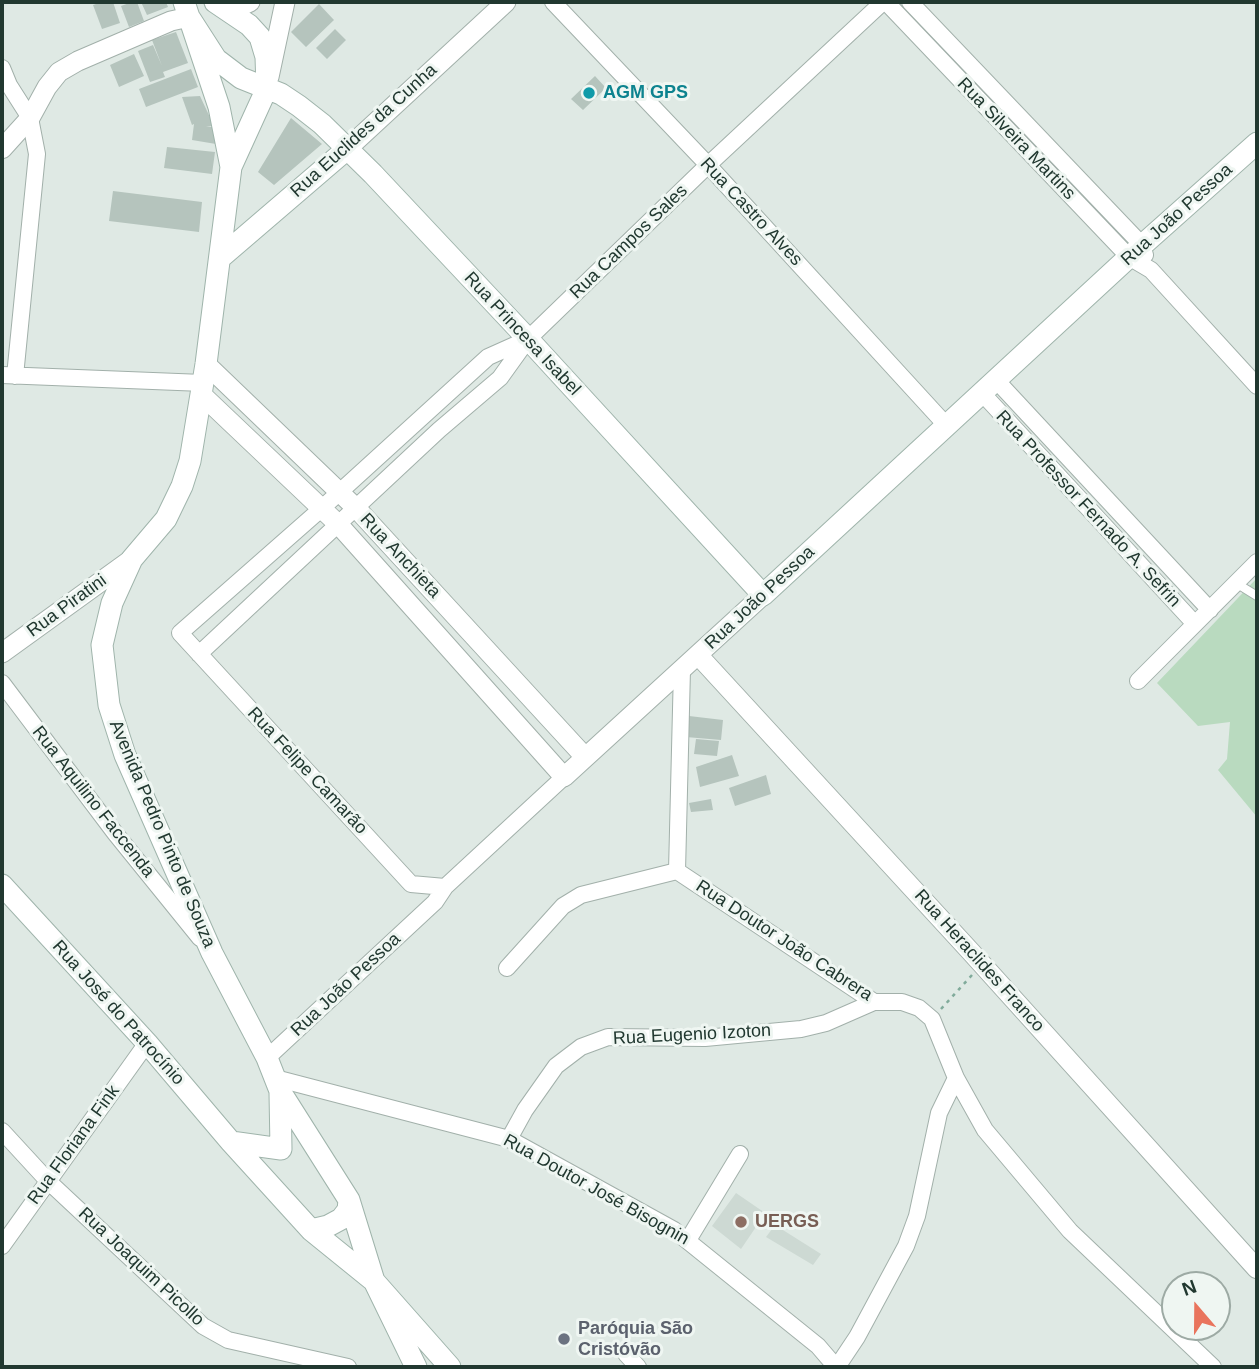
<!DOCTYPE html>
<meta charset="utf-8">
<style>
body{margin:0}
#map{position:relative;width:1259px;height:1369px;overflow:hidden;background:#dfe9e4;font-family:Arial,sans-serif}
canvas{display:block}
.frame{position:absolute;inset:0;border:4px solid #213830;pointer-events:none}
.north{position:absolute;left:1161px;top:1271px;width:70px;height:70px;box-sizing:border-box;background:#eff6f2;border:2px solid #9daaa4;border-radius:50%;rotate:340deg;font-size:19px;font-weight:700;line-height:28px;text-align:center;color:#213830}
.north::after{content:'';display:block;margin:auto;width:24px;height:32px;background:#e9745d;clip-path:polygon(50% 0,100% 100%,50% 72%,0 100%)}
</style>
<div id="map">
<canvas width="1259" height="1369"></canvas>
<div class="frame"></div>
<div class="north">N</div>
</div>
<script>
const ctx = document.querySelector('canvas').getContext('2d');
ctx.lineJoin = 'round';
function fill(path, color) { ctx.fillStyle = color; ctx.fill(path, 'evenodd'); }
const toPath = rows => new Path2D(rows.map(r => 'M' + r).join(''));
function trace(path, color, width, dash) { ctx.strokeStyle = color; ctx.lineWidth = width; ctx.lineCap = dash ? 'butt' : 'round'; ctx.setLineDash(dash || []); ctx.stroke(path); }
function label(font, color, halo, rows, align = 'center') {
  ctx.font = font + ' Arial,sans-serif'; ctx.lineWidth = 6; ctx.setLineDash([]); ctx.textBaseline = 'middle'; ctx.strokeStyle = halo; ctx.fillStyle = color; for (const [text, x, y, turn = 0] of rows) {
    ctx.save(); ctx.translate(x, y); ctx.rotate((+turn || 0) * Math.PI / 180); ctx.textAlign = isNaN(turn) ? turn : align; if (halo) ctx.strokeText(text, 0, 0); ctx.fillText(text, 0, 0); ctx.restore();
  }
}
fill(toPath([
 [736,1193,771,1217,761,1229,756,1227,741,1249,712,1226],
 [775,1225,821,1254,813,1265,766,1237]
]), '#cdd9d3');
fill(toPath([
 [1257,578,1257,817,1218,770,1227,759,1230,722,1198,726,1157,683]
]), '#b9dabf');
fill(toPath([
 [102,2,113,2,120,23,102,29,93,5],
 [132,2,137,2,144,21,129,27,121,6],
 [141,2,166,2,168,7,147,15],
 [319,4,334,20,306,47,291,32],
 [335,29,346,40,327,59,316,48],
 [176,32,188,63,163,72,165,77,150,82,138,51,153,45,162,66,152,40],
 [134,54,144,76,119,87,110,65],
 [191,69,198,87,146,107,139,89],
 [595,76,606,88,583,110,571,99],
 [200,96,214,126,206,126,218,128,216,144,192,140,194,124,192,125,182,97],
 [291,118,322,144,274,185,258,172],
 [167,147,215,152,212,174,164,168],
 [113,191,202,202,199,232,109,221],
 [689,716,723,720,721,740,686,737],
 [696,739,719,741,717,756,694,754],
 [732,755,739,776,700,787,696,767],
 [766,775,771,794,735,806,729,788],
 [711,799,713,810,691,812,689,803]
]), '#b5c4bd');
const service = toPath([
 [1236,583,1257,596]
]);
const minor = toPath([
 [553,2,708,165,946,425],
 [886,2,1129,257,1151,270,1257,386],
 [910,2,1142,245,1145,255],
 [2,68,9,85,30,118,37,154,15,376],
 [2,375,203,383],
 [996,380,1210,610],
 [982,393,1195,624],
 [199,654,439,430,500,378,528,339,708,165,883,2],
 [1138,681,1257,562],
 [2,683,115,833,200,938],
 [677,871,874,1002,902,1002,919,1008,932,1019,956,1078,985,1130,1070,1231,1213,1367],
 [677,871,682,669],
 [445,887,411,884,180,633,321,509,488,357,526,340],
 [507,968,563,906,581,895,677,871],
 [267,1058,435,902,445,887,564,777],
 [275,1078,509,1139,674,1230,818,1346,836,1367],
 [2,1131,48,1181,203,1326,228,1340,348,1367],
 [509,1139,525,1110,556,1066,581,1047,608,1037,705,1038,801,1029,826,1023,874,1002],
 [688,1240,740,1154],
 [2,1246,147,1043],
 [626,1354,638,1367],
 [837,1367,857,1337,906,1246,917,1216,939,1113,956,1078]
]);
const tertiary = toPath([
 [231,11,250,2],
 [269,77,285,2],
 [2,149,30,118,47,87,59,72,78,61,171,21,189,17],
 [347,149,506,2],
 [206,364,357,509,585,757],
 [201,394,339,525,564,777,763,595],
 [2,653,132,559],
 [698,655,971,952,1257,1269]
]);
const secondary = toPath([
 [184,2,219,107,231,167],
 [215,2,249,25,260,37,266,57,267,88,231,167,206,364,190,461,182,486,166,519,132,559,112,603,102,645,109,705,125,755,212,953,267,1058,280,1091,349,1200,374,1281,416,1367],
 [189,17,216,59,241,78,281,94,299,106,322,124,373,174,528,339,763,595,1129,257,1257,143],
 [220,258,347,149],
 [2,885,147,1043,231,1142,311,1230,374,1281,450,1367],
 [231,1142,281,1149,280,1093],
 [311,1230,328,1226,341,1219,348,1210,349,1200]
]);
trace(service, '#a2b0aa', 10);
trace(minor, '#a2b0aa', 18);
trace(tertiary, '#a2b0aa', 21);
trace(secondary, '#9fb4ab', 23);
trace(toPath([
 [941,1009,972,975]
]), '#81ab9b', 2.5, [3.5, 5]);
trace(service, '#fff', 8);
trace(minor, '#fff', 16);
trace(tertiary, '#fff', 19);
trace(secondary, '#fff', 21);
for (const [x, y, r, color] of [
 [589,93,7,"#0f9aa8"],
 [741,1222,7,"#8d6e63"],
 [564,1339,7,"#6b7280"]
]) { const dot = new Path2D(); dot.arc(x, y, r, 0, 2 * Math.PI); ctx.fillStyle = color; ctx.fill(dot); trace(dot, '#eff6f2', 2.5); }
label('bold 18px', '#0d838f', '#eff6f2', [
 ["AGM GPS",603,93]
], 'left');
label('18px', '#213830', '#eff6f2', [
 ["Rua Euclides da Cunha",364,131,-42],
 ["Rua Silveira Martins",1016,139,46],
 ["Rua Castro Alves",751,212,47],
 ["Rua João Pessoa",1177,215,-42],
 ["Rua Campos Sales",629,242,-44],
 ["Rua Princesa Isabel",522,334,47],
 ["Rua Professor Fernado A. Sefrin",1088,509,47],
 ["Rua Anchieta",400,556,47],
 ["Rua João Pessoa",760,598,-43],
 ["Rua Piratini",67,606,-36],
 ["Rua Felipe Camarão",307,771,47],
 ["Rua Aquilino Faccenda",93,802,52],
 ["Avenida Pedro Pinto de Souza",162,834,67],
 ["Rua Doutor João Cabrera",784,941,33],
 ["Rua Heraclides Franco",979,961,48],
 ["Rua João Pessoa",346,985,-43],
 ["Rua José do Patrocínio",118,1013,48],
 ["Rua Eugenio Izoton",692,1035,-3],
 ["Rua Floriana Fink",74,1145,-54],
 ["Rua Doutor José Bisognin",596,1190,29],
 ["Rua Joaquim Picollo",141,1267,43]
]);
label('bold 18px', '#785e54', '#eff6f2', [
 ["UERGS",755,1222]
], 'left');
label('bold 18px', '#5b616d', '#eff6f2', [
 ["Paróquia São",578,1329],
 ["Cristóvão",578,1350]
], 'left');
</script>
